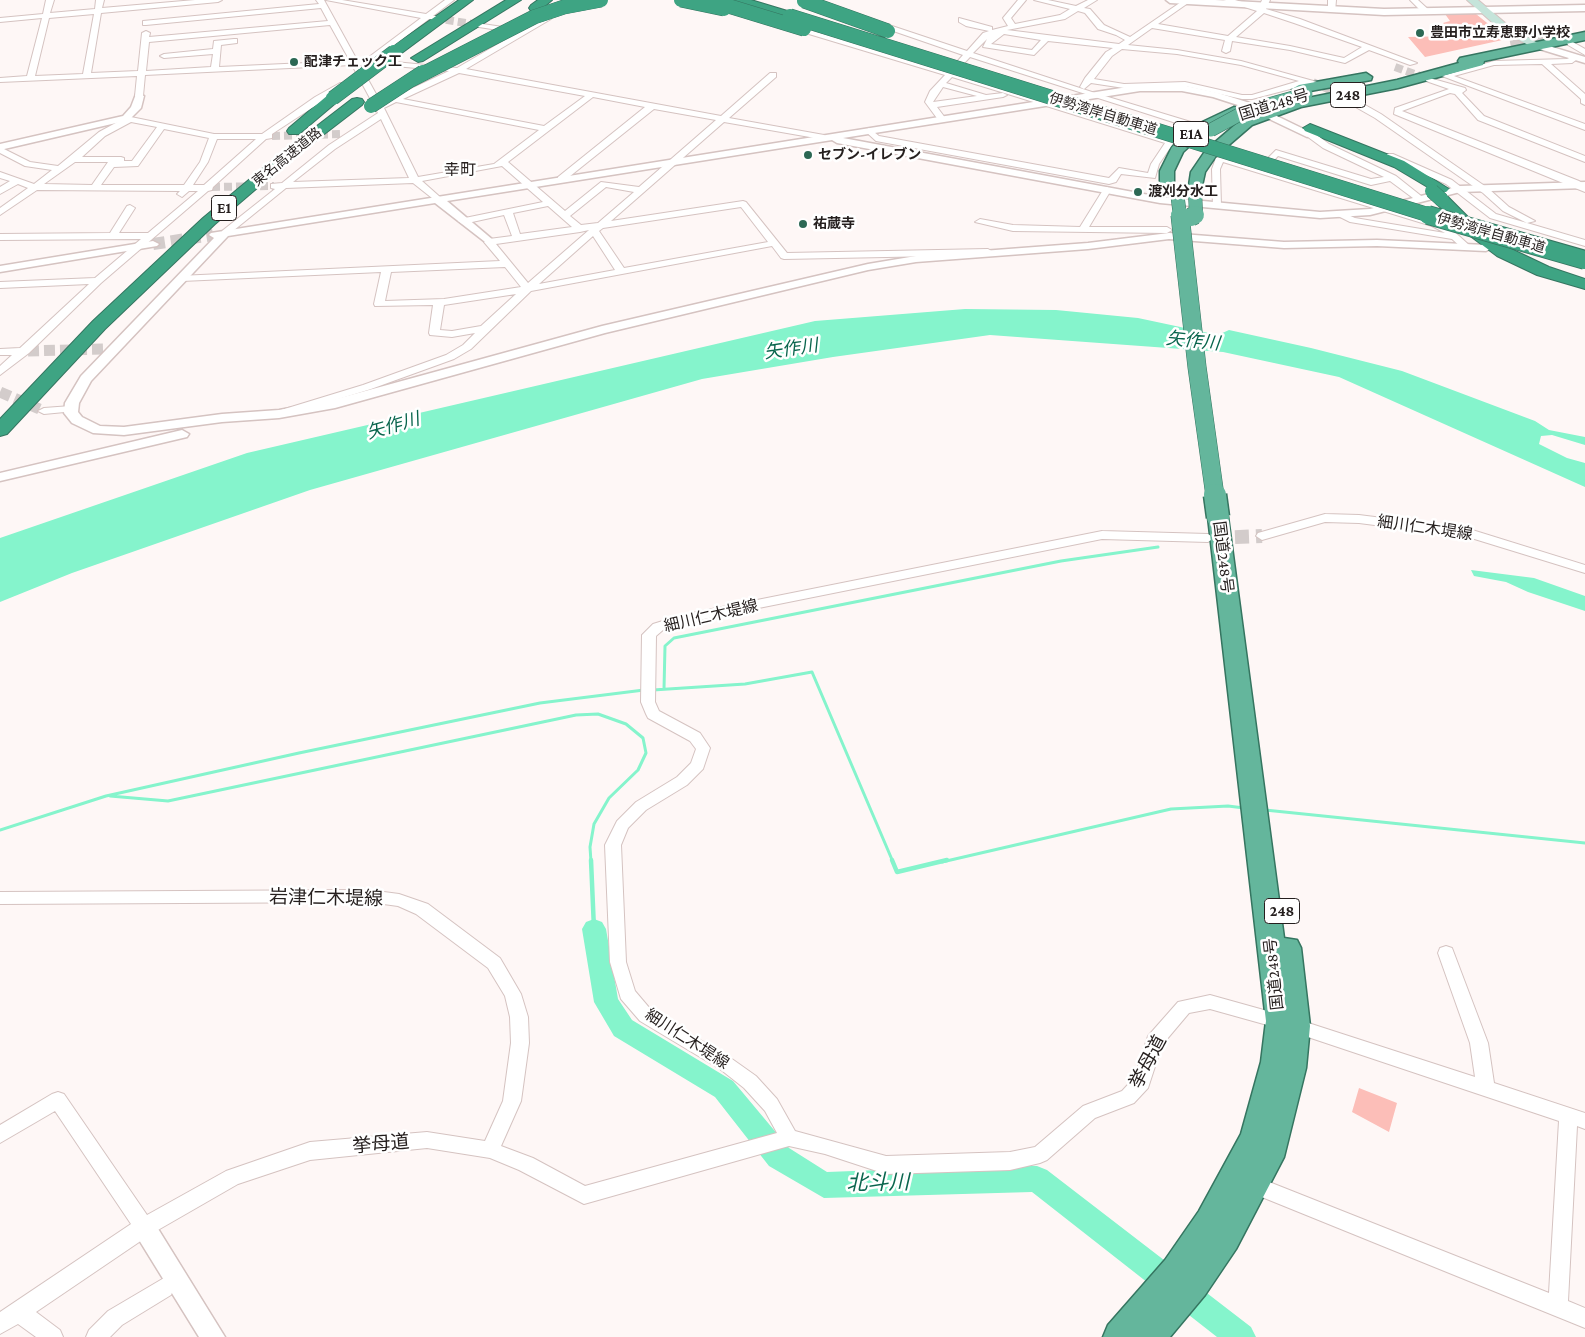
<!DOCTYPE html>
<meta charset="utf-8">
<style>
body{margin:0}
canvas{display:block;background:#fef7f6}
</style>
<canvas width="1585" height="1337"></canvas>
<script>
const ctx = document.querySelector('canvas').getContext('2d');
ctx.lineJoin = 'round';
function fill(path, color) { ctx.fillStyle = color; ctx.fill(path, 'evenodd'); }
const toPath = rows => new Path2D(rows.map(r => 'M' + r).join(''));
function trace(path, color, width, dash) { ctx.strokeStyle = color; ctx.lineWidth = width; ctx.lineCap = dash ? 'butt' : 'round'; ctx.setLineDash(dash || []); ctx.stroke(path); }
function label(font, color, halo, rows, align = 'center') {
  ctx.font = font + ' "Crimson Pro","Noto Sans JP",serif'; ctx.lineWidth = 5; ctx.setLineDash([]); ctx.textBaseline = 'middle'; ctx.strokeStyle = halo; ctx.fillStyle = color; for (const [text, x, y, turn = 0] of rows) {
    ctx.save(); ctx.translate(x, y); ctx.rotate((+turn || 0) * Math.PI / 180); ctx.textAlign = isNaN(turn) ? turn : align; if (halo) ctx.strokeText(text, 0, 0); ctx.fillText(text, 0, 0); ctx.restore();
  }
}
fill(toPath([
 [1445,14,1476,14,1507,39,1425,57,1408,37,1455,36,1443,23,1450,21],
 [1359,1088,1397,1103,1389,1132,1352,1112]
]), '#fcbeb8');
fill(toPath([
 [965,309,1056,310,1138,318,1218,335,1229,330,1311,348,1402,371,1535,421,1549,430,1585,437,1585,445,1552,435,1541,436,1539,444,1567,458,1585,463,1585,487,1339,377,1223,352,990,335,833,357,702,379,310,490,72,573,0,602,0,538,247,453,815,321],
 [1471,570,1534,578,1585,596,1585,611,1528,592,1506,582,1474,576]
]), '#85f4cc');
trace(toPath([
 [664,689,665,646,674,638,1061,561,1158,547],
 [653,690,745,684,812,672,893,862],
 [110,796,168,801,576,715,598,714,626,724,643,738,646,753,638,770,609,798,594,824,590,847,591,862],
 [1265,810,1585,843],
 [0,830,106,796,299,753,540,703,644,690],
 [942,862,1171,809,1228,806,1244,808]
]), '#85f4cc', 3);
trace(toPath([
 [591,860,594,929],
 [892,860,897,872,947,860]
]), '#85f4cc', 4.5);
fill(toPath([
 [594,919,602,922,606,929,618,999,632,1020,733,1081,789,1148,827,1172,1013,1165,1037,1166,1047,1170,1251,1327,1256,1337,1217,1337,1032,1192,824,1198,769,1166,715,1097,614,1036,594,1002,582,929,586,922,594,919]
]), '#85f4cc');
trace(toPath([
 [434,18,479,25],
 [1395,67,1429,79],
 [1313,82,1348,99],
 [272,136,342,134],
 [212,187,274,186]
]), '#d3cccb', 8, [8, 4]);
trace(toPath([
 [28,351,105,349],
 [0,392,44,411]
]), '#d3cccb', 11, [11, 5]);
trace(toPath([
 [1214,538,1262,536]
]), '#d3cccb', 14, [14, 7]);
trace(toPath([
 [153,244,213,235]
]), '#d3cccb', 12, [12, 6]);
trace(toPath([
 [1511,47,1565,36]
]), '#d3cccb', 13, [13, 7]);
const minor = toPath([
 [46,0,54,0,50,13,95,9,96,0,104,0,102,8,195,0,222,0,218,2,101,13,91,73,138,71,142,33,146,31,150,33,149,37,328,21,321,8,146,25,143,25,143,21,319,4,316,0,324,0,357,60,365,60,421,18,326,0,342,0,426,14,445,0,454,0,433,16,437,16,437,20,429,19,374,60,457,68,517,33,479,27,475,25,476,23,516,29,519,31,548,15,551,15,551,19,466,69,721,116,770,73,776,73,776,77,729,118,824,135,828,138,827,140,724,122,611,221,743,201,746,202,787,253,988,249,993,252,988,255,784,259,781,258,772,246,531,291,471,349,454,359,371,389,286,415,278,415,278,411,363,385,446,355,463,345,475,333,452,337,430,335,429,333,433,305,375,306,374,304,381,272,182,281,177,278,179,276,500,261,484,242,489,239,512,236,504,215,463,224,458,221,460,219,543,202,502,166,422,181,440,197,442,199,437,202,413,183,286,188,228,235,222,235,222,231,275,189,271,188,271,184,282,183,329,145,378,113,352,65,145,75,143,96,139,98,135,96,137,76,0,82,0,78,27,76,42,18,0,22,0,18,43,14,46,0],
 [94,14,83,74,35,76,49,18,94,14],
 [330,25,350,61,219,67,221,45,237,43,237,39,234,39,214,41,213,49,164,54,160,56,164,58,213,54,211,67,146,71,149,42,330,25],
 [373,64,449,71,381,103,360,65,373,64],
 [459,73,585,96,544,126,403,99,459,73],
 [593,97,645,107,558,177,558,181,564,181,654,109,716,120,639,187,601,182,565,211,508,162,593,97],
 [396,102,539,130,494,164,418,177,384,108,396,102],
 [381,119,409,178,293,182,335,149,381,119],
 [606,187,634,192,598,223,581,225,570,216,606,187],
 [548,206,572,227,520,234,513,213,548,206],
 [741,207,768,242,624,268,599,231,603,228,741,207],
 [589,230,528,283,496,244,580,232,589,230],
 [593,236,615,270,539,284,593,236],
 [505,267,521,287,444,299,385,301,391,272,505,267],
 [516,294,481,326,452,331,440,330,444,305,516,294],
 [1018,0,1026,0,1011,18,1015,24,1060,15,1070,9,1034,0,1048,0,1076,6,1088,0,1097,0,1084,8,1090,9,1104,25,1130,37,1184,0,1191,1,1158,24,1228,36,1257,11,1223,0,1235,0,1259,7,1262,0,1270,0,1266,9,1300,19,1417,63,1410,65,1369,50,1345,63,1290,50,1232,41,1230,51,1226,53,1222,51,1225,40,1152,28,1128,45,1177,50,1241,61,1317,82,1252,99,1242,99,1185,86,1124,88,1091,83,1084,89,1080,87,1085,78,1106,52,1113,48,1048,41,1034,55,983,47,987,39,973,53,1095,93,1204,126,1205,128,1198,130,970,57,955,73,1174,142,1159,164,1155,178,1121,174,1116,182,1109,184,876,141,865,131,869,128,879,136,1109,178,1119,168,1148,173,1151,164,1165,143,1011,95,952,77,946,83,986,95,1003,93,1007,95,1003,97,937,107,946,119,939,121,925,102,930,91,945,75,789,28,796,26,949,71,963,55,873,24,880,22,967,51,983,33,989,31,966,26,959,22,959,18,992,27,992,30,1008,26,1003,18,1018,0],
 [1078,11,1085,13,1098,29,1116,35,1125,40,1119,44,1007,30,1065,19,1078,11],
 [1264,13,1294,23,1362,47,1344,58,1290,46,1236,37,1264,13],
 [1004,34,1041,40,1032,50,991,44,1004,34],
 [1122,49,1177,54,1241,65,1299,81,1252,95,1242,95,1185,82,1124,84,1094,79,1112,56,1122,49],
 [943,87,977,96,933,102,943,87],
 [1328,0,1336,0,1335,12,1328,10,1328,0],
 [1410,0,1418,0,1430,11,1423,13,1410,0],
 [1571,41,1585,49,1585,55,1568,45,1567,43,1571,41],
 [1576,55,1580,57,1572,63,1551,64,1585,94,1585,105,1581,103,1581,99,1542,64,1494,65,1454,76,1585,124,1585,130,1442,76,1494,61,1567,59,1576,55],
 [1426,77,1465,88,1466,90,1462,93,1484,116,1585,156,1585,162,1478,120,1455,94,1450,93,1402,111,1579,181,1585,185,1585,192,1394,114,1395,108,1449,89,1426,81,1426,77],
 [340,83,347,85,272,134,272,138,266,139,213,187,212,190,208,191,101,283,29,353,0,375,0,366,12,355,0,355,0,349,20,348,89,284,0,288,0,282,95,278,141,239,0,240,0,234,110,233,127,206,130,205,135,208,119,233,148,233,198,191,189,191,182,197,177,194,180,191,37,190,0,215,0,208,28,188,18,184,0,194,0,187,10,181,0,178,0,172,34,184,52,170,25,166,0,153,0,147,30,162,58,166,99,132,123,119,123,116,126,116,214,134,262,134,315,97,340,83],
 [131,122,157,127,132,161,124,161,124,158,121,157,82,157,105,136,131,122],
 [164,129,209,138,200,162,184,185,101,185,114,167,138,166,164,129],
 [217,139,256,139,204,185,193,185,208,162,217,139],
 [75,162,108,162,92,185,44,184,75,162],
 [1345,97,1351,97,1381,114,1489,189,1509,207,1535,221,1527,223,1585,240,1585,246,1490,218,1446,184,1387,158,1387,154,1393,154,1452,180,1496,214,1527,223,1503,211,1483,193,1375,118,1345,101,1345,97],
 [1308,133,1314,133,1329,144,1396,176,1425,199,1417,201,1390,181,1371,185,1278,156,1266,169,1438,222,1449,227,1469,245,1469,249,1463,249,1452,239,1350,222,1336,215,1341,212,1355,218,1445,233,1432,226,1223,162,1220,169,1221,206,1213,208,1212,169,1216,158,1223,156,1259,167,1276,150,1371,179,1384,177,1323,148,1308,137,1308,133],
 [1107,187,1111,190,1089,227,1167,227,1172,230,1167,233,1013,231,975,222,980,219,1013,225,1080,227,1103,190,1107,187],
 [71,406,77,409,75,411,44,414,38,411,44,408,71,406],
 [1325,514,1359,515,1469,529,1585,565,1585,573,1468,537,1359,523,1325,522,1262,540,1256,536,1258,533,1325,514],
 [1102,531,1208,534,1214,538,1208,542,1102,539,684,623,663,630,656,636,655,702,659,711,700,733,710,748,703,769,687,785,646,810,628,828,621,845,626,962,635,991,652,1011,732,1059,756,1076,777,1099,795,1131,886,1156,1010,1152,1035,1147,1083,1106,1122,1091,1134,1078,1148,1036,1178,1002,1210,995,1296,1019,1475,1077,1470,1043,1438,953,1440,948,1446,946,1452,948,1488,1043,1494,1083,1585,1113,1585,1129,1577,1126,1568,1301,1585,1308,1585,1328,1247,1191,1245,1185,1247,1179,1254,1176,1549,1293,1559,1121,1296,1033,1210,1009,1189,1013,1162,1045,1148,1088,1134,1103,1095,1118,1047,1160,1040,1163,1010,1170,886,1174,825,1154,789,1146,584,1204,519,1170,490,1158,427,1148,310,1160,238,1184,151,1234,36,1312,60,1330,63,1337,36,1337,18,1324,0,1334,0,1312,131,1224,55,1111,0,1143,0,1125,52,1094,58,1092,64,1094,147,1215,226,1171,310,1142,427,1132,485,1141,503,1101,511,1043,510,1017,505,996,488,968,416,914,398,906,369,902,0,904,0,892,369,890,399,894,428,904,500,958,521,994,528,1017,529,1043,521,1101,501,1146,533,1158,585,1186,777,1133,765,1111,744,1088,720,1069,640,1021,621,999,610,962,605,845,617,821,636,802,677,777,691,763,696,749,690,741,648,718,646,714,641,702,642,635,653,624,682,615,1102,531],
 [164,1278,171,1281,174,1288,171,1295,122,1325,110,1337,86,1337,89,1330,108,1311,164,1278]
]);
const tertiary = toPath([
 [1166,0,1215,0,1384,9,1585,5,1585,11,1384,15,1170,3,1166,0],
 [1536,42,1585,57,1585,63,1533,47,1533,43,1536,42],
 [1140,85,1182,85,1218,93,1250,103,1316,135,1307,137,1244,107,1213,97,1182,91,1140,91,843,138,1160,197,1320,212,1370,209,1460,186,1585,182,1585,188,1460,192,1370,215,1320,218,1160,203,837,143,832,140,447,201,493,240,493,244,489,245,435,203,228,236,91,381,79,403,78,412,82,417,100,426,124,427,222,414,279,410,329,401,602,326,868,264,916,256,1088,243,1169,233,1284,242,1377,240,1486,245,1492,248,1486,251,1377,246,1284,248,1169,239,1088,249,916,262,868,270,605,333,335,408,279,418,222,422,124,435,93,433,72,423,64,413,65,403,81,376,214,238,209,235,211,233,1140,85],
 [136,94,144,96,141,108,129,120,0,150,0,144,123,116,131,107,136,94],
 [153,241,159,244,157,246,0,272,0,266,153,241],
 [182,430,189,434,187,437,0,481,0,473,182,430],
 [144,1216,152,1219,225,1337,199,1337,136,1235,133,1227,136,1219,144,1216]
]);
const secondary = toPath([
 [1467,0,1478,0,1510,27,1541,45,1536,48,1532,47,1502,31,1467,0]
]);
const trunk = toPath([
 [1585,32,1585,40,1484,61,1483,65,1398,88,1301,107,1252,125,1216,156,1205,172,1200,195,1190,195,1188,192,1191,172,1206,150,1242,119,1293,101,1397,80,1459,63,1458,61,1460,58,1585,32],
 [1366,73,1372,77,1371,80,1299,93,1292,89,1299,85,1366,73],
 [1234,107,1239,108,1241,111,1239,114,1206,131,1183,152,1174,171,1174,191,1167,195,1162,194,1160,191,1160,171,1172,147,1196,125,1234,107],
 [1218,511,1225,513,1228,517,1284,938,1297,940,1301,948,1310,1026,1306,1068,1284,1157,1236,1249,1205,1295,1170,1337,1103,1337,1108,1325,1165,1260,1199,1211,1241,1134,1261,1062,1266,1021,1208,517,1211,513,1218,511]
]);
const motorway = toPath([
 [459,0,473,0,399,55,389,55,387,52,389,49,459,0],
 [506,0,521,0,423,61,418,62,411,58,506,0],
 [538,0,552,0,539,11,531,11,529,8,531,5,538,0],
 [732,0,751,0,794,13,796,16,790,20,734,3,732,0],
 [333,94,338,95,340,98,338,101,299,134,289,134,287,131,289,128,328,95,333,94],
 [357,98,362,99,364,102,362,105,284,165,215,224,105,329,7,434,0,436,0,419,93,321,203,218,274,159,352,99,357,98],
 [1310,124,1404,161,1449,189,1446,192,1436,192,1394,167,1305,131,1303,128,1310,124],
 [1442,195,1448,197,1477,226,1509,248,1549,267,1585,279,1585,289,1537,275,1497,256,1465,232,1436,203,1434,200,1442,195]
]);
trace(minor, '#d5c3c1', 2);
trace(tertiary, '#d5c3c1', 3);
trace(secondary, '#d5c3c1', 2);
trace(trunk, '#357560', 3);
trace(motorway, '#357560', 2);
fill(minor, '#fff');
fill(tertiary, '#fff');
fill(secondary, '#c5e4da');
fill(trunk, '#64b69c');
fill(motorway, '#3ea483');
const trunkBridgeFar2 = toPath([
 [1211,130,1246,111,1306,94],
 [1177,192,1180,216],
 [1193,216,1196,214,1195,192]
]);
const trunkBridgeFar1 = toPath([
 [1180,215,1197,367,1215,496],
 [1191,217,1195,215]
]);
const trunkBridge = toPath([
 [1215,495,1218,517]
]);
const motorwayBridgeFar1 = toPath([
 [681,0,724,9],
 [709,0,804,29],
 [804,1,888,31],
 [790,16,1432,216],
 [411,80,534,17,564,7,601,0],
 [333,98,394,52],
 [371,106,423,72],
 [1432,191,1442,200]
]);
const motorwayBridge = toPath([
 [1428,215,1585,260]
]);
trace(trunkBridgeFar2, '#357560', 14, []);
trace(trunkBridgeFar1, '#357560', 19, []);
trace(trunkBridge, '#357560', 25, []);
trace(motorwayBridgeFar1, '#357560', 15, []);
trace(motorwayBridge, '#357560', 20, []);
trace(trunkBridgeFar2, '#64b69c', 13);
trace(trunkBridgeFar1, '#64b69c', 18);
trace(trunkBridge, '#64b69c', 22);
trace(motorwayBridgeFar1, '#3ea483', 14);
trace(motorwayBridge, '#3ea483', 18);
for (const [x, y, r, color] of [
 [1420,33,5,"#2c6854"],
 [294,62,5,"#2c6854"],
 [808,155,5,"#2c6854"],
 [1138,192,5,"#2c6854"],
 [803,224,5,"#2c6854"]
]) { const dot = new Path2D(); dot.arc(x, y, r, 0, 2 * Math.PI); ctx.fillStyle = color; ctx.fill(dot); trace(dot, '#fff', 2); }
label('bold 14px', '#251f1e', '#fff', [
 ["豊田市立寿恵野小学校",1430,33],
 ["配津チェック工",304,62],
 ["セブン-イレブン",818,155],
 ["渡刈分水工",1148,192],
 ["祐蔵寺",813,224]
], 'left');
label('14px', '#251f1e', '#fff', [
 ["伊勢湾岸自動車道",1103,114,17],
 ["東名高速道路",287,157,-39],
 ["伊勢湾岸自動車道",1491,233,16]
]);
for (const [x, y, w] of [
 [1348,95,35],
 [1191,134,35],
 [224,208,25],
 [1282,911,35]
]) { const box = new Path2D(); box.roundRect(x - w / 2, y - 12.5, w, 25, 4); ctx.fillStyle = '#fff'; ctx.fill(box); trace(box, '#251f1e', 1); }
label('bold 15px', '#251f1e', null, [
 ["248",1348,95],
 ["E1A",1191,134],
 ["E1",224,208],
 ["248",1282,911]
]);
label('16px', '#251f1e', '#fff', [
 ["国道248号",1274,105,-17],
 ["細川仁木堤線",1425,528,8],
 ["国道248号",1223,557,83],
 ["細川仁木堤線",711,616,-13],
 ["国道248号",1274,974,-96],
 ["細川仁木堤線",687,1039,33]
]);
label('16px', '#251f1e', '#fff', [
 ["幸町",460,170]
]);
label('italic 18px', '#09654d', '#fff', [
 ["矢作川",1193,341,6],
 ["矢作川",791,349,-8],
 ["矢作川",393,426,-16]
]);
label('19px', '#251f1e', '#fff', [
 ["岩津仁木堤線",326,898,1],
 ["挙母道",1148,1062,-62],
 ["挙母道",381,1144,-5]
]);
label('italic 21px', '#09654d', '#fff', [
 ["北斗川",878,1183,-1]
]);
</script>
